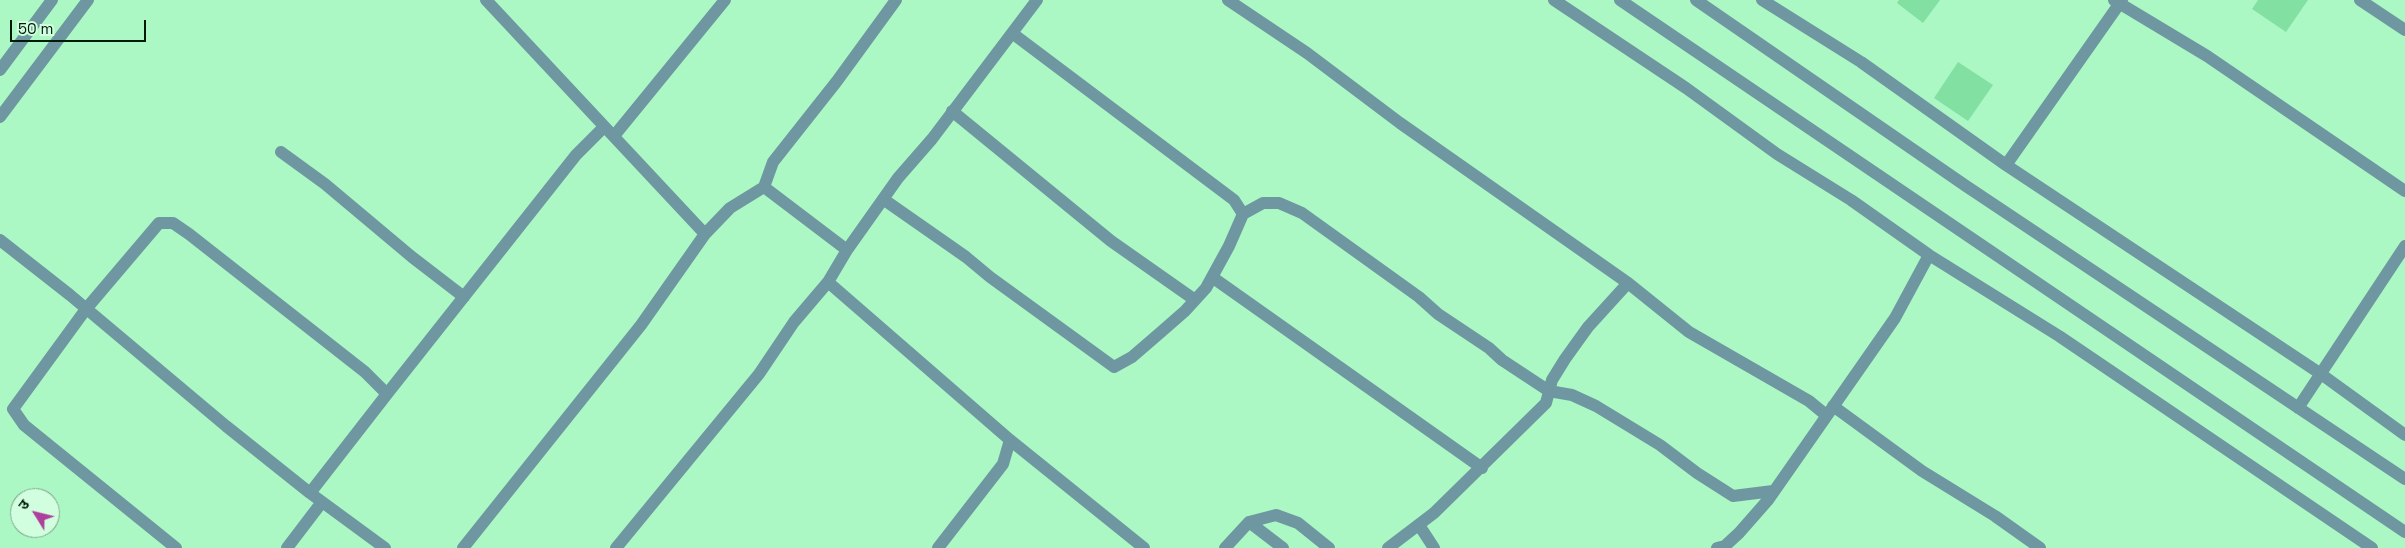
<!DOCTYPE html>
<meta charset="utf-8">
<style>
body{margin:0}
#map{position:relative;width:2405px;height:548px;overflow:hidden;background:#abf8c4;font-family:"Space Grotesk","Noto Sans Devanagari",sans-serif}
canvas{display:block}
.north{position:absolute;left:10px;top:488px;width:50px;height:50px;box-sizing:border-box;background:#d1fede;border:1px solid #7da388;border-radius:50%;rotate:306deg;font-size:14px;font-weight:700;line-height:20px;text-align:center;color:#001a08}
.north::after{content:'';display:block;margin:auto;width:18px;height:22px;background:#ad3f9d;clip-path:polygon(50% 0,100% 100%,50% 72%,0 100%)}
.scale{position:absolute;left:10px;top:20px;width:136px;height:22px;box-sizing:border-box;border:2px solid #001a08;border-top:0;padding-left:6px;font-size:15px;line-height:18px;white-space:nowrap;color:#001a08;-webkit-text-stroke:4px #d1fede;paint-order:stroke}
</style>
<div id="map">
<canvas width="2405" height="548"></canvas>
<div class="north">उ</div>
<div class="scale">50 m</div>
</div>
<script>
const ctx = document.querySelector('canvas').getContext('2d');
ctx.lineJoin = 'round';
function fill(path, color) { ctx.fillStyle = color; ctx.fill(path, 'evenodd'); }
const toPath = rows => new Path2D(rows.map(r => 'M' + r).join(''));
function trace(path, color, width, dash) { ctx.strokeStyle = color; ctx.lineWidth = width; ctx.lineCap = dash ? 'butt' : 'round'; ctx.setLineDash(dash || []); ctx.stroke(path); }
fill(toPath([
 [1899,0,1940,0,1923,23,1897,3],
 [2258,0,2308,0,2286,32,2252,9],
 [1958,62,1993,85,1968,121,1934,98]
]), '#81e0a2');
trace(toPath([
 [486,0,705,234],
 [1228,0,1307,53,1400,123,1628,283,1689,332,1809,401,1826,415],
 [1554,0,1686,88,1777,154,1851,200,1929,255,2059,336,2372,548],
 [1620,0,2405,532],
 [1696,0,1966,186,2405,479],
 [1762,0,1861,62,2006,165,2321,374,2405,435],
 [2114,0,2207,56,2405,191],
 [2360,0,2405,30],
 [0,70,52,0],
 [952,111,1111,241,1195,300],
 [0,117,88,0],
 [614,136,725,0],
 [281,152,325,184,412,257,464,297],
 [2006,165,2122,0],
 [764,187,847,250],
 [883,199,966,257,990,277,1114,367,1132,357,1161,332,1185,311,1206,288,1229,246,1243,214,1234,200,1012,33],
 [1243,214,1263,203,1279,203,1302,213,1419,297,1438,314,1489,348,1502,360,1549,391,1572,395,1596,406,1660,445,1697,473,1733,496,1773,491],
 [0,240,70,295,226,426,310,493,385,548],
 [1212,277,1482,468],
 [828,282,1010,440,1144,548],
 [387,394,576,155,604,127],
 [1833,406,1922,471,1995,516,2040,548],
 [2298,408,2405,246],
 [1249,522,1276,515,1298,523,1329,548],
 [1419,525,1434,548],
 [176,548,24,425,13,409,86,309,159,223,173,223,189,234,365,372,387,394,310,493],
 [287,548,322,502],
 [463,548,641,325,705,234,730,208,764,187,773,162,837,81,896,0],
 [616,548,759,374,794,322,828,282,847,250,898,178,932,139,1037,0],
 [938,548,1003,464,1010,440],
 [1225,548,1249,522,1283,548],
 [1388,548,1434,513,1546,403,1552,380,1565,359,1588,327,1628,283],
 [1717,548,1725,546,1739,533,1768,500,1895,318,1929,255]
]), '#6e97a1', 12);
</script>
